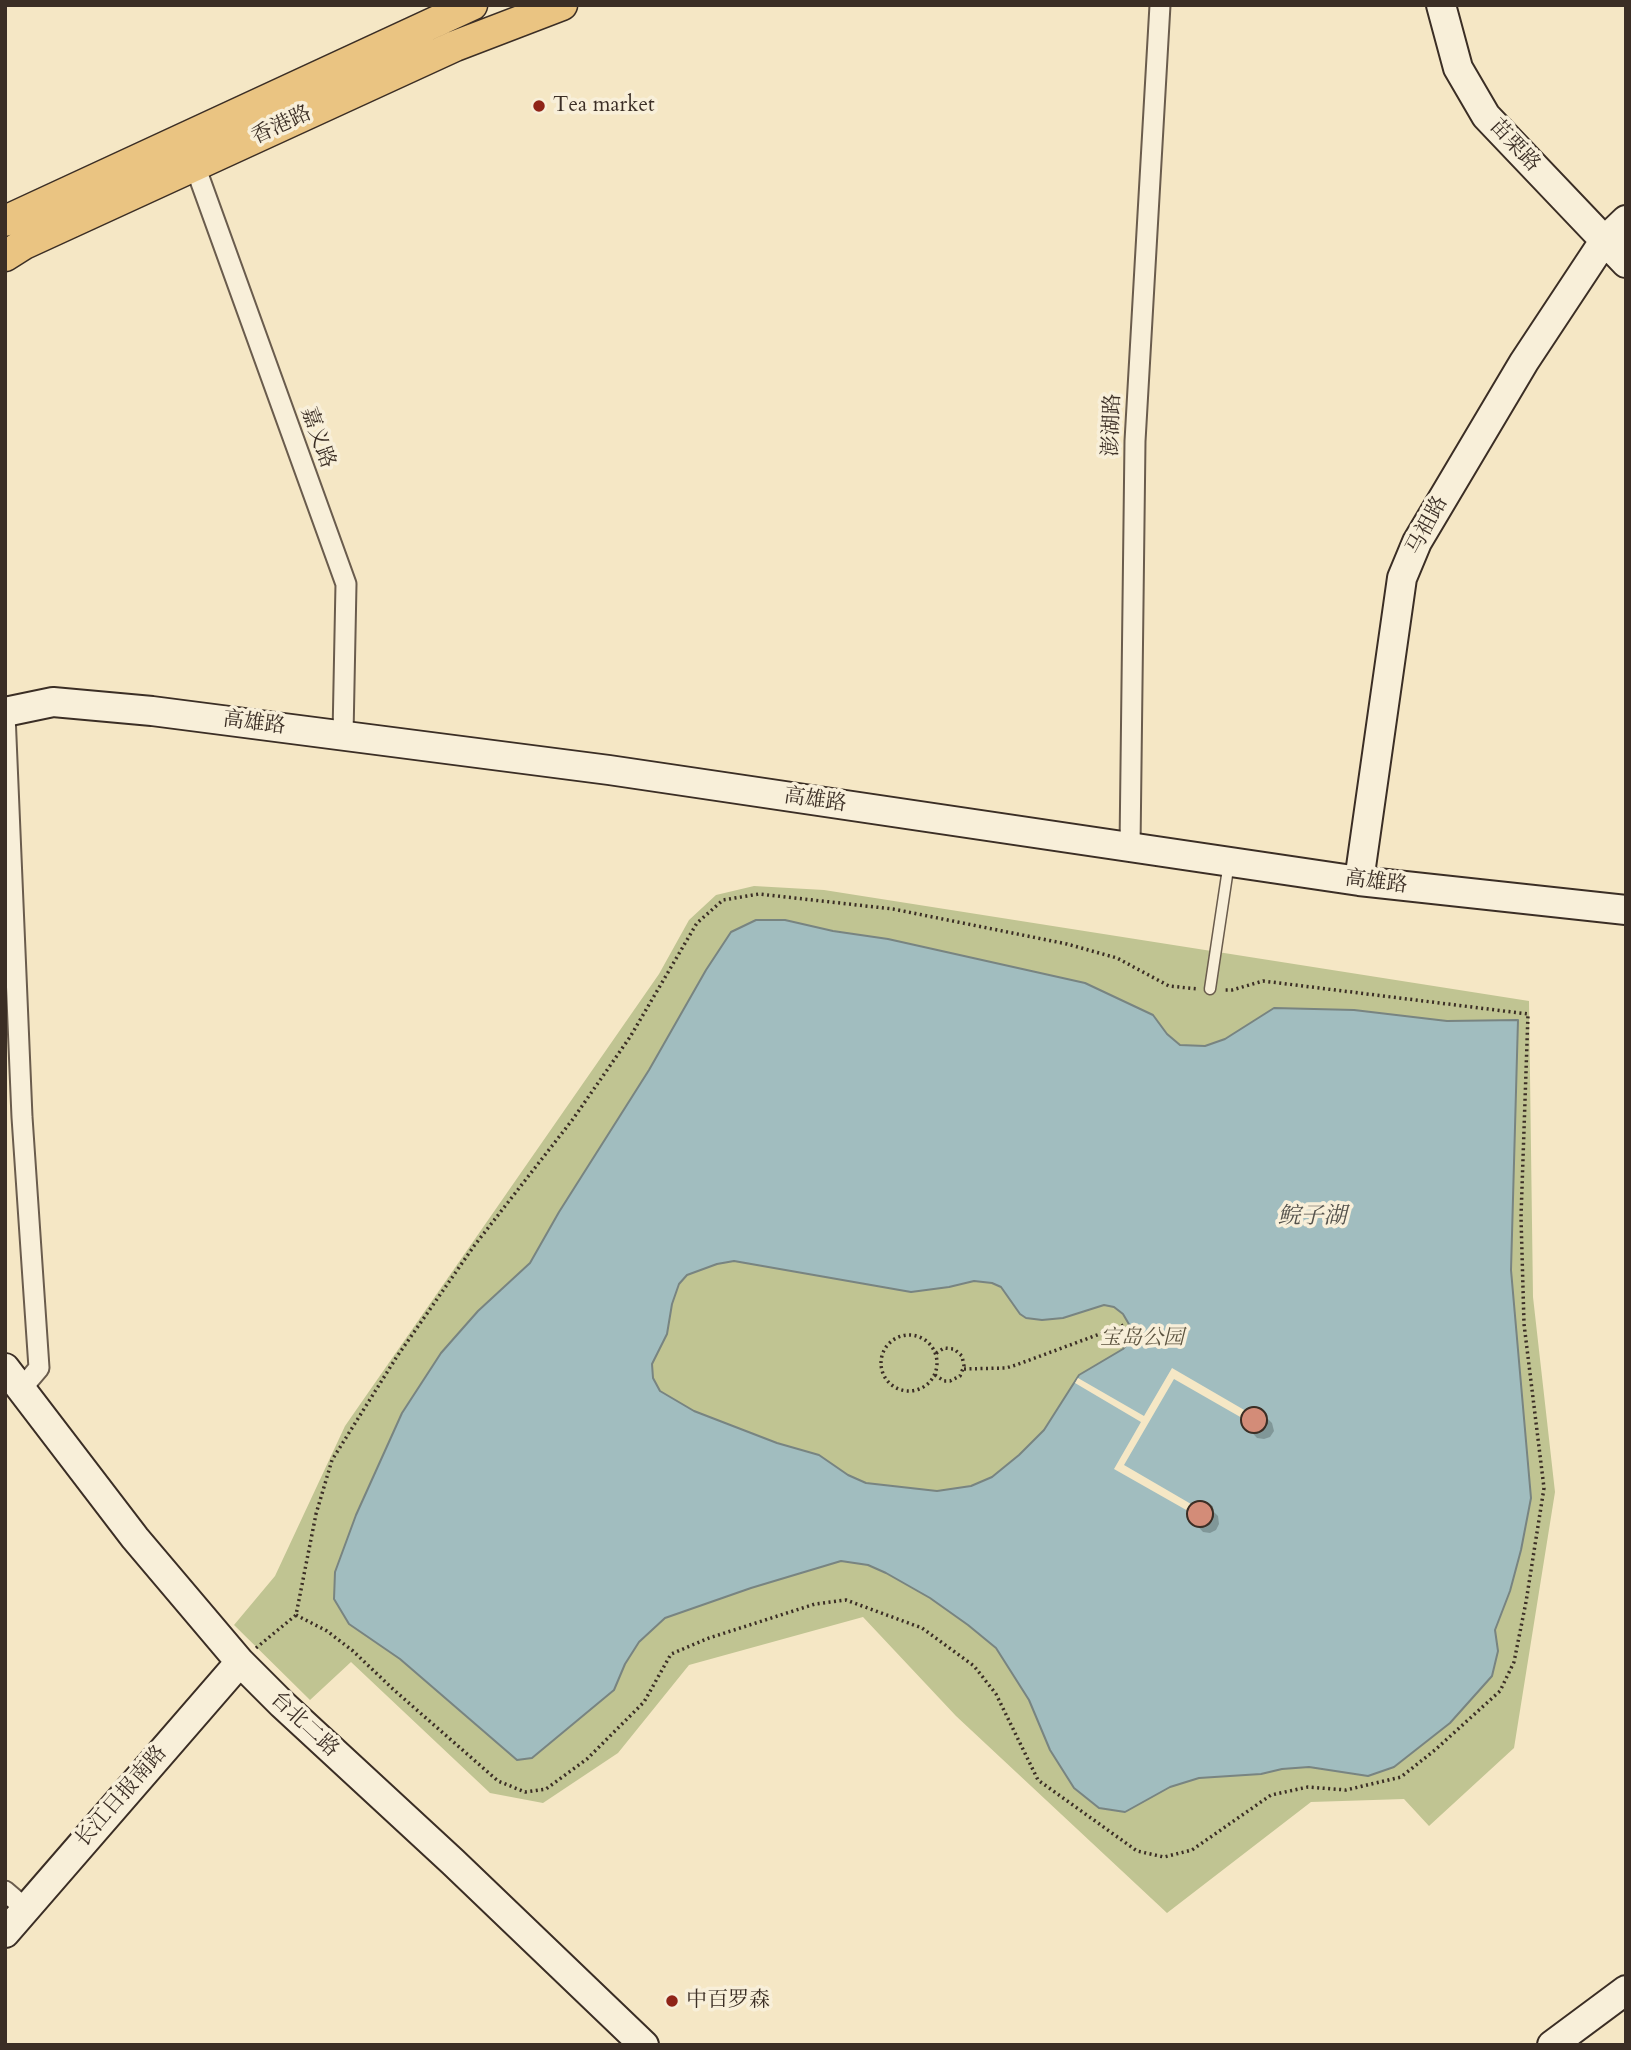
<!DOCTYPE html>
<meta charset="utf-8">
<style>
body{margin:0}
#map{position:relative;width:1631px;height:2050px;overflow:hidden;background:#f5e7c5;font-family:Cardo,serif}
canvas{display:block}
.frame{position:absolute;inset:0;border:7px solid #3b2e25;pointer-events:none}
</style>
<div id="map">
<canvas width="1631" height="2050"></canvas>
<div class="frame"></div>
</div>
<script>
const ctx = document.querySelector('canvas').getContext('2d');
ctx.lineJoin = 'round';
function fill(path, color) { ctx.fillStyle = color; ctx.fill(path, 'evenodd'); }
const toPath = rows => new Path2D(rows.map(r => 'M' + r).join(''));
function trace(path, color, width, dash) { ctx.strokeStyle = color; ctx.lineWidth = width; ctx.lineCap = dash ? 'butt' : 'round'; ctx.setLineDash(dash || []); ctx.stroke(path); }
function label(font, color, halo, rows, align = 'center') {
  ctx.font = font + ' Cardo,"Noto Serif SC",serif'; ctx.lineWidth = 7; ctx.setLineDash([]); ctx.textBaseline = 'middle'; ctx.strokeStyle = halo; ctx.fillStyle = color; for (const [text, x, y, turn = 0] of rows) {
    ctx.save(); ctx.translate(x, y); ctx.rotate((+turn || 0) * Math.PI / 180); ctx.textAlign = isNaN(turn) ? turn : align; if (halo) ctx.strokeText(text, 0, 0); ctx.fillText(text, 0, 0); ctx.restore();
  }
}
fill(toPath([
 [754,886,824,890,1529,1001,1533,1297,1555,1492,1514,1748,1429,1826,1404,1799,1311,1802,1167,1913,956,1716,863,1617,689,1665,618,1753,543,1803,490,1793,351,1662,310,1700,234,1625,275,1576,345,1426,659,974,689,920,716,895]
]), '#c0c492');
const water = toPath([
 [756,920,785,920,833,931,888,939,1085,983,1153,1015,1167,1034,1180,1045,1205,1046,1225,1039,1274,1008,1354,1010,1447,1021,1518,1020,1511,1270,1531,1498,1521,1550,1510,1591,1495,1630,1498,1651,1492,1676,1450,1723,1394,1767,1368,1776,1309,1767,1282,1769,1261,1774,1199,1778,1170,1787,1125,1812,1099,1808,1074,1788,1050,1750,1029,1700,996,1648,968,1625,930,1598,886,1573,868,1565,841,1561,751,1588,665,1618,639,1642,625,1664,614,1690,532,1758,517,1760,400,1659,349,1624,334,1599,335,1572,356,1515,402,1413,441,1353,478,1311,530,1263,559,1212,649,1070,706,970,731,932,756,920],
 [734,1261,911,1292,949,1287,974,1281,992,1283,1001,1287,1020,1314,1026,1318,1042,1320,1063,1318,1104,1305,1114,1307,1123,1314,1130,1326,1129,1342,1123,1349,1079,1375,1044,1430,1019,1455,992,1477,971,1486,937,1491,866,1483,848,1475,819,1455,777,1443,694,1411,660,1391,653,1378,652,1364,667,1334,672,1304,679,1284,687,1275,717,1264,734,1261],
 [1253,1407,1261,1409,1266,1414,1267,1423,1263,1430,1256,1433,1248,1431,1242,1425,1242,1418,1246,1411,1253,1407],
 [1199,1501,1207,1503,1212,1507,1213,1516,1209,1524,1202,1527,1194,1525,1188,1519,1188,1512,1191,1504,1199,1501]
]);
fill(water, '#a1bdbf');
trace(water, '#788481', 2);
fill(toPath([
 [1172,1368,1246,1411,1242,1418,1174,1379,1124,1465,1191,1504,1188,1511,1114,1469,1141,1422,1075,1383,1078,1378,1144,1416]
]), '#f5e7c5');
fill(toPath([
 [1253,1409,1260,1411,1272,1423,1274,1431,1270,1437,1264,1439,1257,1438,1244,1424,1244,1418,1247,1412],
 [1199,1503,1206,1504,1218,1516,1219,1524,1216,1530,1210,1533,1203,1532,1190,1518,1189,1512,1193,1506]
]), '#0003');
const building = toPath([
 '1241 1420a13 13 0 1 1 26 0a13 13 0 1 1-26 0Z',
 '1187 1514a13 13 0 1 1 26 0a13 13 0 1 1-26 0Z'
]);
fill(building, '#d38c78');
trace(building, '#3b2e25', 2);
const lane = toPath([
 [1210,989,1229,862]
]);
const street = toPath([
 [195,166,346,584,343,735],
 [5,714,22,1117,39,1368,22,1388],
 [1130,847,1135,441,1160,5],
 [5,1891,26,1909]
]);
const secondary = toPath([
 [1441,5,1458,68,1486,116,1626,263],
 [5,712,53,702,152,711,609,770,1359,881,1626,910],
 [1359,881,1402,578,1417,542,1524,362,1604,241,1626,220],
 [5,1368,135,1538,240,1662,282,1704,453,1862,644,2045],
 [5,1933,240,1662],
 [1552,2045,1626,1990]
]);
const primary = toPath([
 [5,221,472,5],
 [5,256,24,244,455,46,562,5]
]);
trace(lane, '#6a5c4d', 13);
trace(street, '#6a5c4d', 23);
trace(secondary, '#3b2e25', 32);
trace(primary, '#3b2e25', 33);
trace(toPath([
 '881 1363a28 28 0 1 1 56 0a28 28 0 1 1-56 0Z',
 [964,1369,1006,1368,1016,1365,1124,1325],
 [935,1375,944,1381,950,1381,960,1376,964,1366,962,1356,954,1349,944,1348,935,1354],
 [296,1615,327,1631,353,1651,394,1690,498,1781,525,1792,546,1789,587,1759,644,1702,671,1654,709,1638,815,1604,846,1600,922,1628,974,1666,996,1694,1038,1780,1137,1851,1164,1857,1192,1850,1271,1795,1308,1787,1346,1790,1401,1777,1435,1750,1500,1691,1514,1662,1526,1602,1544,1488,1524,1324,1521,1217,1528,1014,1263,981,1232,990,1223,990],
 [256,1648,296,1615,316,1514,332,1460,396,1358,474,1246,573,1119,630,1037,697,923,723,900,759,894,893,909,1067,944,1117,958,1169,986,1198,989]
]), '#3b2e25', 3.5, [2, 3.5]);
trace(lane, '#f8efd9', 10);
trace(street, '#f8efd9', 19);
trace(secondary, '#f8efd9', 28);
trace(primary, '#eac482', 30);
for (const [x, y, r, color] of [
 [539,106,7,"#8f2418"],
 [672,2001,7,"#8f2418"]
]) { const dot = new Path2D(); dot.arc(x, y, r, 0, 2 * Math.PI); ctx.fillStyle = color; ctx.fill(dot); trace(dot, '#f8efd9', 2.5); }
label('21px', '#3b2e25', '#f8efd9', [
 ["Tea market",553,106],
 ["中百罗森",686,2001]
], 'left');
label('21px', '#3b2e25', '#f8efd9', [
 ["香港路",282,126,-25],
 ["苗栗路",1514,146,47],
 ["澎湖路",1113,425,-88],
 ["嘉义路",317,438,70],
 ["马祖路",1428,526,-62],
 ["高雄路",254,724,7],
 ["高雄路",815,801,8],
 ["高雄路",1376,883,7],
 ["台北二路",304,1725,43],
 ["长江日报南路",122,1797,-49]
]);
label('italic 21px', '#5c5440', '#f8efd9', [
 ["宝岛公园",1142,1339]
]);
label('italic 23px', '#54524c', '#f8efd9', [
 ["鲩子湖",1312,1218]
]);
</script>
